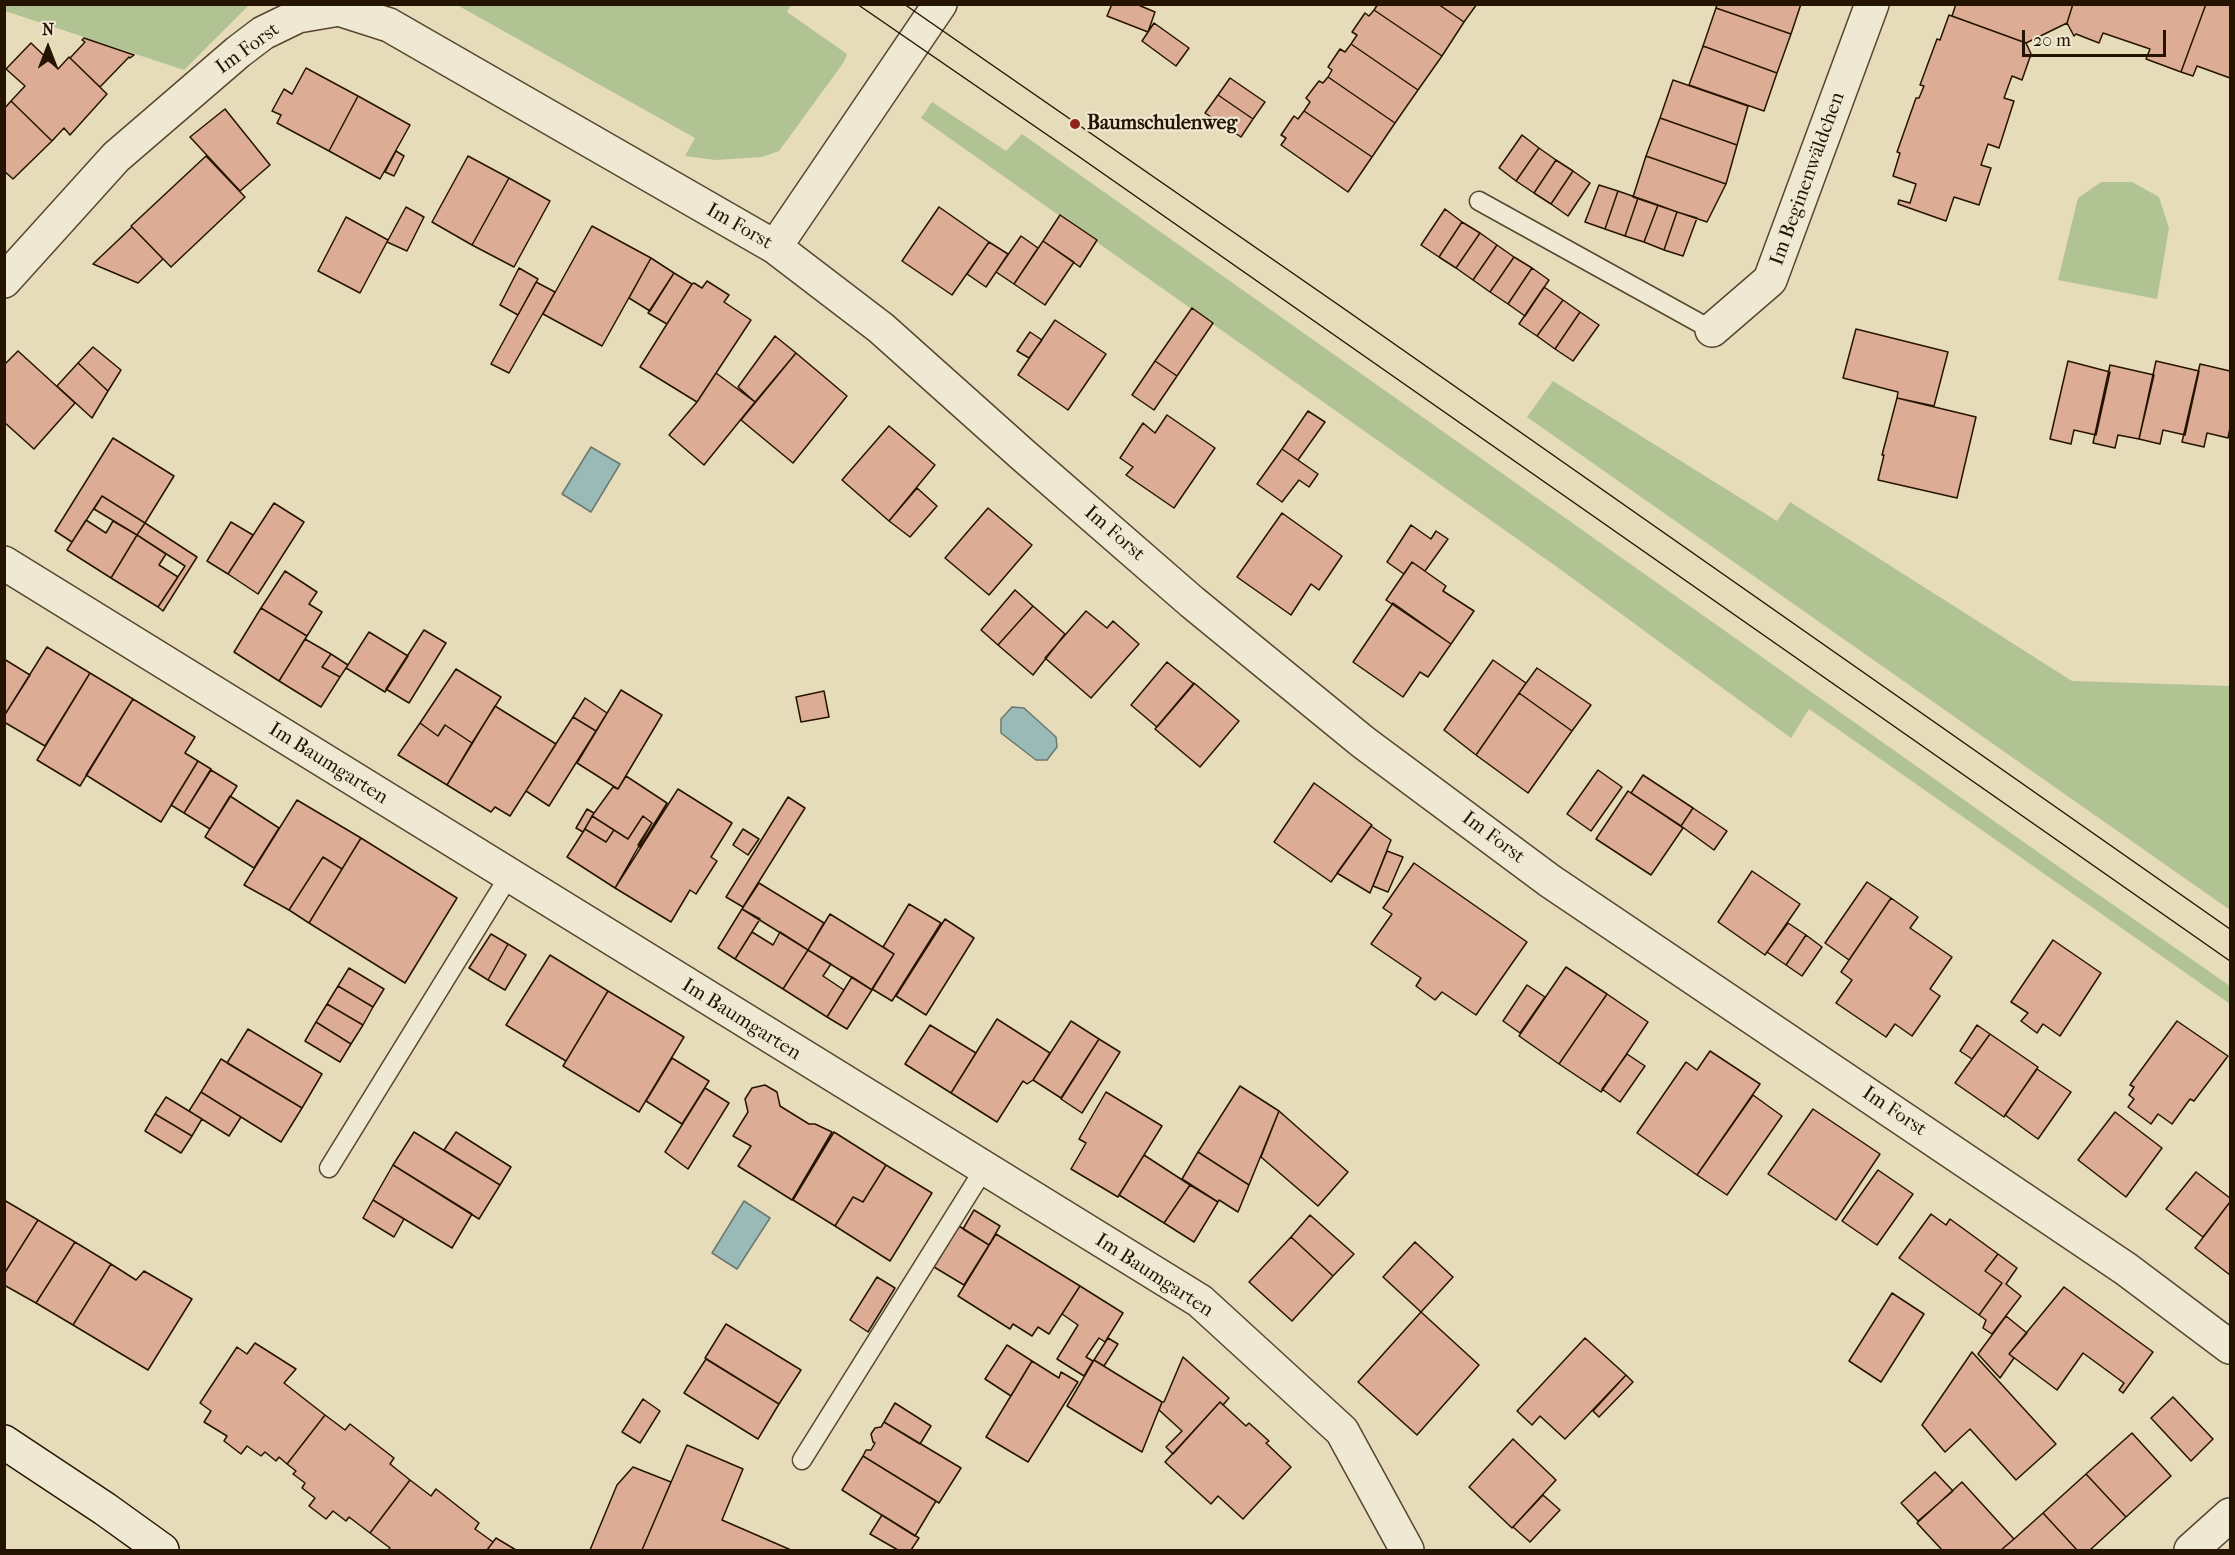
<!DOCTYPE html>
<meta charset="utf-8">
<style>
body{margin:0}
#map{position:relative;width:2235px;height:1555px;overflow:hidden;background:#e7dcb9;font-family:"IM FELL French Canon",serif}
canvas{display:block}
.frame{position:absolute;inset:0;border:6px solid #251401;pointer-events:none}
.north{position:absolute;left:18px;top:18px;width:60px;height:60px;-webkit-text-stroke:4px #efe8d2;paint-order:stroke;rotate:0deg;font-size:16px;font-weight:700;line-height:24px;text-align:center;color:#251401}
.north::after{content:'';display:block;margin:auto;width:21px;height:27px;background:#251401;clip-path:polygon(50% 0,100% 100%,50% 72%,0 100%)}
.scale{position:absolute;left:2022px;top:30px;width:144px;height:27px;box-sizing:border-box;border:3px solid #251401;border-top:0;padding-left:8px;font-size:18px;line-height:21px;white-space:nowrap;color:#251401;-webkit-text-stroke:4px #efe8d2;paint-order:stroke}
</style>
<div id="map">
<canvas width="2235" height="1555"></canvas>
<div class="frame"></div>
<div class="north">N</div>
<div class="scale">20 m</div>
</div>
<script>
const ctx = document.querySelector('canvas').getContext('2d');
ctx.lineJoin = 'round';
function fill(path, color) { ctx.fillStyle = color; ctx.fill(path, 'evenodd'); }
const toPath = rows => new Path2D(rows.map(r => 'M' + r).join(''));
function trace(path, color, width, dash) { ctx.strokeStyle = color; ctx.lineWidth = width; ctx.lineCap = dash ? 'butt' : 'round'; ctx.setLineDash(dash || []); ctx.stroke(path); }
function label(font, color, halo, rows, align = 'center') {
  ctx.font = font + ' "IM FELL French Canon",serif'; ctx.lineWidth = 4.5; ctx.setLineDash([]); ctx.textBaseline = 'middle'; ctx.strokeStyle = halo; ctx.fillStyle = color; for (const [text, x, y, turn = 0] of rows) {
    ctx.save(); ctx.translate(x, y); ctx.rotate((+turn || 0) * Math.PI / 180); ctx.textAlign = isNaN(turn) ? turn : align; if (halo) ctx.strokeText(text, 0, 0); ctx.fillText(text, 0, 0); ctx.restore();
  }
}
fill(toPath([
 [5,4,249,4,249,5,184,70,5,11],
 [457,5,791,5,787,12,847,54,844,62,779,151,762,157,715,160,685,156,695,138],
 [932,102,1006,151,1022,134,2076,879,2230,986,2230,1004,1809,709,1791,738,1557,567,921,118],
 [2101,182,2132,182,2159,197,2169,228,2157,299,2058,280,2078,198],
 [1553,381,1777,521,1790,502,2072,681,2230,686,2230,910,1527,417]
]), '#b1c293');
const water = toPath([
 [591,447,620,464,591,512,562,494,591,447],
 [1012,707,1024,708,1056,737,1057,747,1047,760,1036,760,1001,733,1001,719,1012,707],
 [744,1201,770,1218,737,1269,712,1253,744,1201]
]);
fill(water, '#99bab7');
trace(water, '#6b786e', 1.5);
const building = toPath([
 [1112,4,1136,4,1155,12,1148,32,1107,16,1112,4],
 [1378,4,1438,4,1464,22,1442,56,1374,10,1378,4],
 [1438,4,1477,4,1464,22,1438,4],
 [1717,4,1801,4,1791,34,1716,8,1717,4],
 [1956,4,2073,4,2067,23,2026,43,1952,16,1956,4],
 [2073,4,2206,4,2181,72,2146,59,2150,49,2103,33,2099,43,2076,34,2074,36,2067,23,2073,4],
 [2206,4,2230,4,2230,78,2197,66,2193,76,2181,72,2206,4],
 [1716,8,1791,34,1777,73,1703,46,1716,8],
 [1374,10,1442,56,1418,90,1351,44,1357,35,1352,32,1365,13,1369,16,1374,10],
 [1949,15,2026,43,2032,56,2030,57,2022,80,2012,76,2004,98,2014,101,1999,148,1988,144,1981,165,1991,168,1979,205,1954,197,1946,221,1898,204,1899,200,1910,203,1916,184,1893,176,1900,153,1897,152,1916,98,1919,98,1924,86,1920,85,1937,39,1940,40,1949,15],
 [1154,23,1189,48,1176,66,1142,41,1154,23],
 [84,38,134,55,130,58,129,57,100,87,70,58,85,42,82,40,84,38],
 [31,43,58,69,69,57,107,94,70,135,64,128,52,141,11,101,25,86,6,69,31,43],
 [1351,44,1418,90,1395,123,1328,77,1332,70,1328,67,1340,49,1345,52,1351,44],
 [1703,46,1777,73,1764,111,1689,85,1703,46],
 [306,68,358,96,329,151,277,123,281,115,272,111,284,89,292,94,306,68],
 [1328,77,1395,123,1372,157,1304,111,1310,102,1306,98,1319,81,1323,83,1328,77],
 [1230,78,1265,102,1253,119,1218,95,1230,78],
 [1673,80,1748,106,1737,145,1660,118,1673,80],
 [1218,95,1253,119,1241,137,1205,113,1218,95],
 [358,96,410,125,380,179,329,151,358,96],
 [11,101,52,141,13,179,4,171,4,109,11,101],
 [225,109,270,165,240,191,190,137,225,109],
 [1304,111,1372,157,1348,192,1281,145,1286,138,1281,135,1294,116,1298,119,1304,111],
 [1660,118,1737,145,1726,184,1646,156,1660,118],
 [1522,135,1539,148,1516,181,1499,168,1522,135],
 [1539,148,1556,160,1534,193,1516,181,1539,148],
 [396,151,404,156,394,176,385,172,396,151],
 [206,156,245,197,171,267,131,226,206,156],
 [468,156,509,178,472,245,432,222,468,156],
 [1646,156,1726,184,1707,222,1633,197,1646,156],
 [1556,160,1573,171,1551,204,1534,193,1556,160],
 [1573,171,1590,183,1568,216,1551,204,1573,171],
 [509,178,550,201,514,267,472,245,509,178],
 [1599,185,1618,191,1605,229,1585,222,1599,185],
 [1618,191,1638,198,1625,236,1605,229,1618,191],
 [1638,198,1658,205,1644,242,1625,236,1638,198],
 [1658,205,1677,212,1664,250,1644,242,1658,205],
 [406,207,424,217,407,251,387,242,406,207],
 [939,207,989,242,952,295,902,261,939,207],
 [1445,209,1462,222,1439,257,1421,245,1445,209],
 [1677,212,1697,218,1683,256,1664,250,1677,212],
 [1060,215,1097,240,1080,267,1043,241,1060,215],
 [346,217,388,240,360,293,318,271,346,217],
 [1462,222,1480,233,1456,268,1439,257,1462,222],
 [592,226,651,258,602,346,543,314,592,226],
 [132,227,163,259,138,283,93,264,132,227],
 [1480,233,1497,245,1473,280,1456,268,1480,233],
 [1021,236,1038,248,1014,284,996,272,1021,236],
 [1043,241,1074,262,1045,305,1014,284,1043,241],
 [989,242,1008,254,986,287,967,274,989,242],
 [1497,245,1514,257,1490,292,1473,280,1497,245],
 [1514,257,1532,268,1508,304,1490,292,1514,257],
 [651,258,674,273,650,311,629,298,651,258],
 [519,268,538,279,518,315,500,305,519,268],
 [1532,268,1549,280,1525,316,1508,304,1532,268],
 [674,273,692,284,667,324,648,313,674,273],
 [707,281,729,295,724,302,751,320,697,402,640,367,692,284,694,283,702,288,707,281],
 [536,282,555,292,509,373,491,364,536,282],
 [1544,287,1563,300,1537,336,1519,324,1544,287],
 [1563,300,1580,312,1555,349,1537,336,1563,300],
 [1192,308,1213,323,1177,376,1155,361,1192,308],
 [1580,312,1599,325,1573,361,1555,349,1580,312],
 [1055,320,1106,354,1068,410,1018,375,1055,320],
 [1856,329,1948,352,1934,406,1897,398,1898,392,1843,378,1856,329],
 [1030,332,1042,340,1029,358,1017,351,1030,332],
 [775,336,796,353,755,402,738,387,775,336],
 [93,347,121,370,108,391,78,363,93,347],
 [18,351,75,403,34,449,4,422,4,365,18,351],
 [796,353,847,396,793,463,741,420,796,353],
 [1155,361,1177,376,1154,410,1132,395,1155,361],
 [2068,361,2110,372,2096,435,2074,430,2071,444,2050,439,2068,361],
 [2156,361,2199,371,2185,435,2163,430,2160,444,2139,439,2156,361],
 [78,363,108,391,92,418,57,386,78,363],
 [2200,364,2230,371,2230,428,2228,438,2207,433,2204,447,2182,442,2200,364],
 [2110,365,2154,375,2139,439,2118,435,2115,448,2093,443,2110,365],
 [716,373,755,402,704,465,669,435,697,402,716,373],
 [1897,398,1976,417,1957,498,1878,480,1884,455,1882,455,1897,398],
 [1308,411,1325,422,1298,460,1282,449,1308,411],
 [1167,415,1215,448,1174,508,1126,475,1133,467,1120,458,1143,423,1155,433,1167,415],
 [889,426,935,465,889,521,842,480,889,426],
 [113,438,174,476,145,523,102,496,72,542,55,531,113,438],
 [1282,449,1318,474,1309,487,1299,480,1282,502,1257,484,1282,449],
 [917,488,937,506,910,537,889,521,917,488],
 [102,496,145,523,137,535,94,509,102,496],
 [274,503,304,522,258,594,228,574,274,503],
 [988,508,1032,545,989,595,945,558,988,508],
 [1282,513,1342,556,1319,590,1311,584,1291,615,1237,577,1282,513],
 [86,520,106,533,113,521,137,535,111,578,67,550,86,520],
 [231,522,253,535,228,574,207,561,231,522],
 [145,523,197,557,163,611,158,607,185,566,137,535,145,523],
 [1411,525,1431,539,1436,531,1448,539,1425,571,1412,562,1404,574,1387,562,1411,525],
 [137,535,166,554,159,565,178,577,158,607,111,578,137,535],
 [1412,562,1446,586,1443,591,1474,611,1451,644,1386,600,1412,562],
 [285,571,317,592,309,604,322,612,307,636,261,608,285,571],
 [1015,590,1033,606,998,645,981,630,1015,590],
 [1393,603,1451,644,1428,677,1420,672,1403,697,1353,662,1393,603],
 [1033,606,1065,634,1033,675,998,645,1033,606],
 [261,608,307,636,279,681,234,652,261,608],
 [1086,611,1107,628,1113,621,1139,644,1091,698,1045,658,1086,611],
 [424,630,446,643,409,703,386,689,424,630],
 [369,632,408,656,385,692,346,668,369,632],
 [305,639,331,654,322,667,340,677,321,707,279,681,305,639],
 [47,647,90,673,45,746,4,722,4,716,47,647],
 [331,654,348,665,340,677,322,667,331,654],
 [4,659,30,675,4,716,4,659],
 [1493,660,1526,683,1476,755,1444,730,1493,660],
 [1167,662,1194,684,1157,727,1131,705,1167,662],
 [1537,668,1591,705,1572,731,1519,693,1537,668],
 [456,669,501,697,472,743,445,725,438,736,420,723,456,669],
 [90,673,133,699,80,786,37,760,90,673],
 [1194,683,1239,721,1200,767,1155,729,1194,683],
 [621,690,662,715,618,789,577,763,621,690],
 [824,691,829,717,801,722,796,697,824,691],
 [1519,693,1572,731,1528,793,1476,755,1519,693],
 [585,698,607,713,596,731,573,717,585,698],
 [133,699,195,737,185,753,198,761,161,822,86,775,133,699],
 [495,706,556,744,510,816,495,807,491,812,447,785,495,706],
 [573,717,596,731,549,806,526,791,573,717],
 [420,723,438,736,445,725,472,743,447,785,398,755,420,723],
 [198,761,211,769,184,813,171,805,198,761],
 [211,770,237,786,210,829,184,813,211,770],
 [1598,770,1622,787,1591,831,1567,814,1598,770],
 [1643,775,1693,808,1681,826,1631,793,1643,775],
 [626,776,667,803,640,847,638,845,652,823,643,816,628,839,592,816,613,787,618,789,626,776],
 [1314,783,1372,825,1331,882,1274,842,1314,783],
 [678,789,732,823,711,857,717,861,696,894,690,890,671,922,615,888,678,789],
 [1628,791,1683,828,1651,875,1596,839,1628,791],
 [230,796,279,828,254,868,205,837,230,796],
 [788,797,805,808,743,907,726,897,788,797],
 [297,800,361,838,342,869,323,857,289,910,244,885,297,800],
 [1693,808,1727,831,1714,850,1681,826,1693,808],
 [587,809,594,813,583,832,576,828,587,809],
 [592,816,614,830,606,842,585,829,592,816],
 [643,816,652,823,615,888,567,857,585,829,606,842,614,830,628,839,643,816],
 [1371,826,1391,840,1370,893,1337,873,1371,826],
 [743,829,759,839,748,855,733,845,743,829],
 [361,838,457,898,405,983,309,923,361,838],
 [1387,851,1403,857,1388,892,1373,886,1387,851],
 [323,857,342,869,309,923,289,910,323,857],
 [1414,863,1527,942,1476,1015,1442,992,1435,1000,1416,986,1421,978,1371,944,1392,914,1383,908,1414,863],
 [1752,871,1800,904,1765,955,1718,922,1752,871],
 [1867,882,1891,898,1849,960,1825,943,1867,882],
 [759,883,824,923,808,950,742,909,759,883],
 [1891,898,1918,917,1910,928,1952,957,1930,989,1940,996,1912,1036,1895,1024,1886,1037,1836,1003,1852,980,1841,972,1891,898],
 [909,904,941,923,892,1001,872,989,894,954,883,947,909,904],
 [742,909,760,919,735,959,718,948,742,909],
 [830,914,894,954,872,990,808,950,830,914],
 [945,919,974,938,926,1015,896,996,945,919],
 [1788,923,1806,935,1786,965,1767,952,1788,923],
 [752,932,773,945,780,932,808,950,783,989,735,959,752,932],
 [491,934,508,944,488,980,469,968,491,934],
 [1806,935,1822,947,1802,976,1786,965,1806,935],
 [2053,940,2101,973,2060,1036,2043,1024,2037,1033,2021,1021,2028,1013,2011,1002,2053,940],
 [508,944,526,955,505,990,488,980,508,944],
 [808,950,831,964,823,976,844,990,827,1017,783,989,808,950],
 [550,955,608,991,566,1061,506,1025,550,955],
 [1566,967,1607,994,1559,1064,1519,1036,1566,967],
 [349,968,384,989,373,1007,338,986,349,968],
 [852,977,872,990,847,1029,827,1017,852,977],
 [1527,985,1545,997,1520,1033,1503,1021,1527,985],
 [338,986,373,1007,363,1025,327,1004,338,986],
 [608,991,684,1037,639,1112,563,1066,608,991],
 [1607,994,1648,1022,1601,1092,1559,1064,1607,994],
 [327,1004,363,1025,351,1044,316,1022,327,1004],
 [997,1019,1050,1053,1033,1080,1027,1084,1023,1081,997,1122,951,1093,997,1019],
 [1071,1021,1099,1039,1061,1098,1033,1080,1071,1021],
 [2177,1021,2228,1056,2194,1101,2190,1099,2172,1124,2158,1114,2151,1124,2128,1107,2134,1099,2129,1095,2134,1087,2130,1085,2177,1021],
 [316,1022,351,1044,340,1062,305,1041,316,1022],
 [930,1025,976,1053,951,1093,905,1064,930,1025],
 [1977,1025,1990,1034,1972,1059,1960,1051,1977,1025],
 [248,1029,322,1074,302,1108,227,1063,248,1029],
 [1990,1034,2038,1067,2004,1117,1955,1083,1990,1034],
 [1099,1039,1120,1052,1082,1113,1061,1099,1099,1039],
 [1710,1051,1760,1084,1697,1175,1637,1133,1686,1062,1697,1070,1710,1051],
 [1627,1054,1645,1066,1620,1102,1602,1089,1627,1054],
 [672,1058,709,1081,682,1124,646,1101,672,1058],
 [221,1059,302,1108,281,1142,201,1092,221,1059],
 [2037,1069,2071,1092,2038,1139,2005,1115,2037,1069],
 [765,1085,777,1092,780,1106,809,1124,815,1124,832,1132,792,1200,738,1166,751,1146,733,1136,748,1112,745,1099,752,1088,765,1085],
 [1240,1086,1279,1111,1249,1185,1198,1152,1240,1086],
 [705,1088,729,1103,688,1169,665,1152,705,1088],
 [201,1092,241,1117,229,1136,189,1111,201,1092],
 [1106,1092,1162,1126,1118,1197,1071,1169,1086,1143,1079,1139,1106,1092],
 [1753,1095,1782,1116,1727,1195,1697,1175,1753,1095],
 [166,1097,202,1119,192,1136,155,1114,166,1097],
 [1813,1109,1880,1154,1836,1220,1768,1174,1813,1109],
 [1279,1111,1348,1172,1318,1206,1261,1157,1279,1111],
 [2115,1112,2162,1148,2126,1197,2078,1160,2115,1112],
 [155,1114,192,1136,181,1153,145,1131,155,1114],
 [414,1132,500,1185,479,1219,393,1165,414,1132],
 [456,1132,511,1167,500,1185,444,1150,456,1132],
 [834,1132,886,1165,863,1202,853,1197,835,1226,793,1200,834,1132],
 [1198,1152,1249,1185,1238,1212,1219,1200,1218,1202,1182,1179,1198,1152],
 [1144,1155,1190,1185,1164,1223,1119,1195,1144,1155],
 [393,1165,472,1214,452,1248,373,1200,393,1165],
 [886,1165,932,1193,890,1261,835,1226,853,1197,863,1202,886,1165],
 [1878,1170,1913,1194,1877,1245,1842,1221,1878,1170],
 [2196,1172,2230,1198,2230,1202,2203,1237,2166,1209,2196,1172],
 [1190,1185,1218,1202,1194,1242,1164,1223,1190,1185],
 [4,1200,38,1220,4,1274,4,1200],
 [373,1200,404,1219,394,1237,363,1218,373,1200],
 [2230,1202,2230,1275,2195,1248,2230,1202],
 [974,1210,1000,1226,989,1245,963,1229,974,1210],
 [1931,1214,1946,1225,1950,1219,1998,1254,1985,1271,2002,1283,1979,1315,1899,1258,1931,1214],
 [1310,1215,1354,1254,1333,1276,1291,1237,1310,1215],
 [38,1220,75,1242,36,1303,4,1285,4,1274,38,1220],
 [959,1226,989,1245,964,1285,934,1267,959,1226],
 [996,1234,1080,1286,1049,1334,1038,1327,1032,1336,1013,1324,1010,1329,958,1296,996,1234],
 [1291,1237,1333,1276,1292,1321,1249,1282,1291,1237],
 [75,1242,111,1264,73,1325,36,1303,75,1242],
 [1415,1242,1453,1277,1421,1312,1383,1277,1415,1242],
 [1998,1254,2017,1268,2006,1284,2021,1296,1992,1334,1983,1328,1986,1320,1979,1315,2002,1283,1985,1271,1998,1254],
 [111,1264,136,1280,144,1271,192,1299,148,1370,73,1325,111,1264],
 [877,1277,895,1288,868,1332,850,1320,877,1277],
 [1080,1286,1123,1313,1105,1342,1099,1338,1086,1357,1093,1361,1084,1376,1057,1359,1078,1325,1062,1314,1080,1286],
 [2064,1287,2153,1352,2123,1393,2119,1390,2124,1383,2083,1353,2057,1390,2009,1354,2064,1287],
 [1892,1293,1924,1314,1881,1382,1849,1361,1892,1293],
 [1421,1312,1479,1365,1417,1435,1358,1382,1421,1312],
 [2006,1316,2027,1333,2009,1354,2014,1358,2000,1378,1978,1354,2006,1316],
 [726,1324,801,1370,779,1404,705,1358,726,1324],
 [1108,1338,1118,1344,1104,1366,1094,1360,1108,1338],
 [1585,1338,1626,1375,1565,1439,1540,1416,1532,1425,1517,1411,1585,1338],
 [255,1343,296,1369,284,1383,325,1415,287,1464,279,1457,276,1461,265,1452,261,1456,247,1446,241,1454,224,1441,227,1436,204,1422,211,1411,200,1403,237,1347,247,1354,255,1343],
 [1007,1345,1032,1361,1011,1396,985,1379,1007,1345],
 [1972,1352,2056,1444,2016,1480,1970,1429,1945,1452,1922,1425,1972,1352],
 [1183,1357,1229,1398,1223,1405,1220,1402,1173,1454,1166,1447,1182,1431,1159,1410,1162,1402,1164,1402,1183,1357],
 [706,1359,779,1404,758,1439,684,1393,706,1359],
 [1094,1360,1162,1402,1142,1452,1067,1406,1094,1360],
 [1032,1361,1059,1378,1061,1372,1078,1382,1028,1462,986,1437,1032,1361],
 [1626,1375,1633,1382,1599,1417,1593,1411,1626,1375],
 [2173,1397,2213,1439,2191,1461,2151,1418,2173,1397],
 [643,1399,660,1411,640,1443,622,1432,643,1399],
 [1220,1402,1246,1426,1249,1423,1269,1441,1266,1443,1291,1467,1243,1519,1218,1496,1211,1504,1165,1462,1220,1402],
 [895,1403,931,1426,920,1444,884,1422,895,1403],
 [325,1415,345,1430,350,1424,394,1458,390,1464,410,1480,370,1533,349,1517,346,1521,333,1511,326,1519,309,1506,315,1498,302,1488,305,1483,293,1474,296,1471,287,1464,325,1415],
 [884,1422,961,1468,939,1503,863,1456,866,1450,871,1450,875,1443,873,1442,871,1434,875,1428,881,1427,884,1422],
 [2132,1433,2171,1476,2126,1517,2086,1474,2132,1433],
 [1513,1439,1556,1480,1512,1528,1469,1487,1513,1439],
 [687,1445,743,1469,722,1520,791,1550,642,1550,687,1445],
 [863,1456,936,1501,915,1536,842,1490,863,1456],
 [633,1467,671,1482,642,1550,590,1550,617,1485,633,1467],
 [1935,1472,1953,1491,1918,1521,1901,1503,1935,1472],
 [2086,1474,2126,1517,2090,1550,2077,1550,2043,1513,2086,1474],
 [410,1480,431,1496,436,1489,479,1523,475,1529,493,1542,487,1550,388,1550,390,1548,370,1533,410,1480],
 [1962,1482,2014,1539,2001,1550,1942,1550,1917,1523,1962,1482],
 [1543,1495,1560,1510,1530,1542,1513,1527,1543,1495],
 [2043,1513,2077,1550,2001,1550,2014,1539,2043,1513],
 [882,1515,919,1538,911,1550,898,1550,870,1534,882,1515],
 [496,1538,516,1550,487,1550,496,1538]
]);
fill(building, '#dcac94');
trace(building, '#251401', 1.5);
const lane = toPath([
 [1479,201,1712,330],
 [329,1168,509,876],
 [802,1460,984,1169]
]);
const street = toPath([
 [775,247,940,4],
 [4,281,116,157,238,52,263,33,298,16,339,9,389,25,775,247,881,328,1023,455,1192,602,1363,742,1550,881,2126,1269,2230,1347],
 [1712,330,1770,280,1872,4],
 [4,563,1200,1301,1342,1431,1407,1550],
 [2191,1550,2230,1515]
]);
const secondary = toPath([
 [4,1442,105,1509,162,1550]
]);
trace(lane, '#56462f', 21);
trace(street, '#56462f', 36);
trace(secondary, '#251401', 36);
trace(lane, '#efe8d2', 18);
trace(street, '#efe8d2', 33);
trace(secondary, '#efe8d2', 33);
trace(toPath([
 [857,4,1078,156,2230,961],
 [904,4,1343,308,2230,929]
]), '#251401', 1.5);
for (const [x, y, r, color] of [
 [1075,124,6,"#8f2418"]
]) { const dot = new Path2D(); dot.arc(x, y, r, 0, 2 * Math.PI); ctx.fillStyle = color; ctx.fill(dot); trace(dot, '#efe8d2', 2); }
label('20px', '#251401', '#efe8d2', [
 ["Im Forst",248,49,-36],
 ["Im Beginenwäldchen",1808,179,-70],
 ["Im Forst",739,227,30],
 ["Im Forst",1114,534,41],
 ["Im Baumgarten",328,764,32],
 ["Im Forst",1493,838,37],
 ["Im Baumgarten",741,1020,32],
 ["Im Forst",1894,1112,34],
 ["Im Baumgarten",1154,1276,33]
]);
label('bold 20px', '#251401', '#efe8d2', [
 ["Baumschulenweg",1087,124]
], 'left');
</script>
